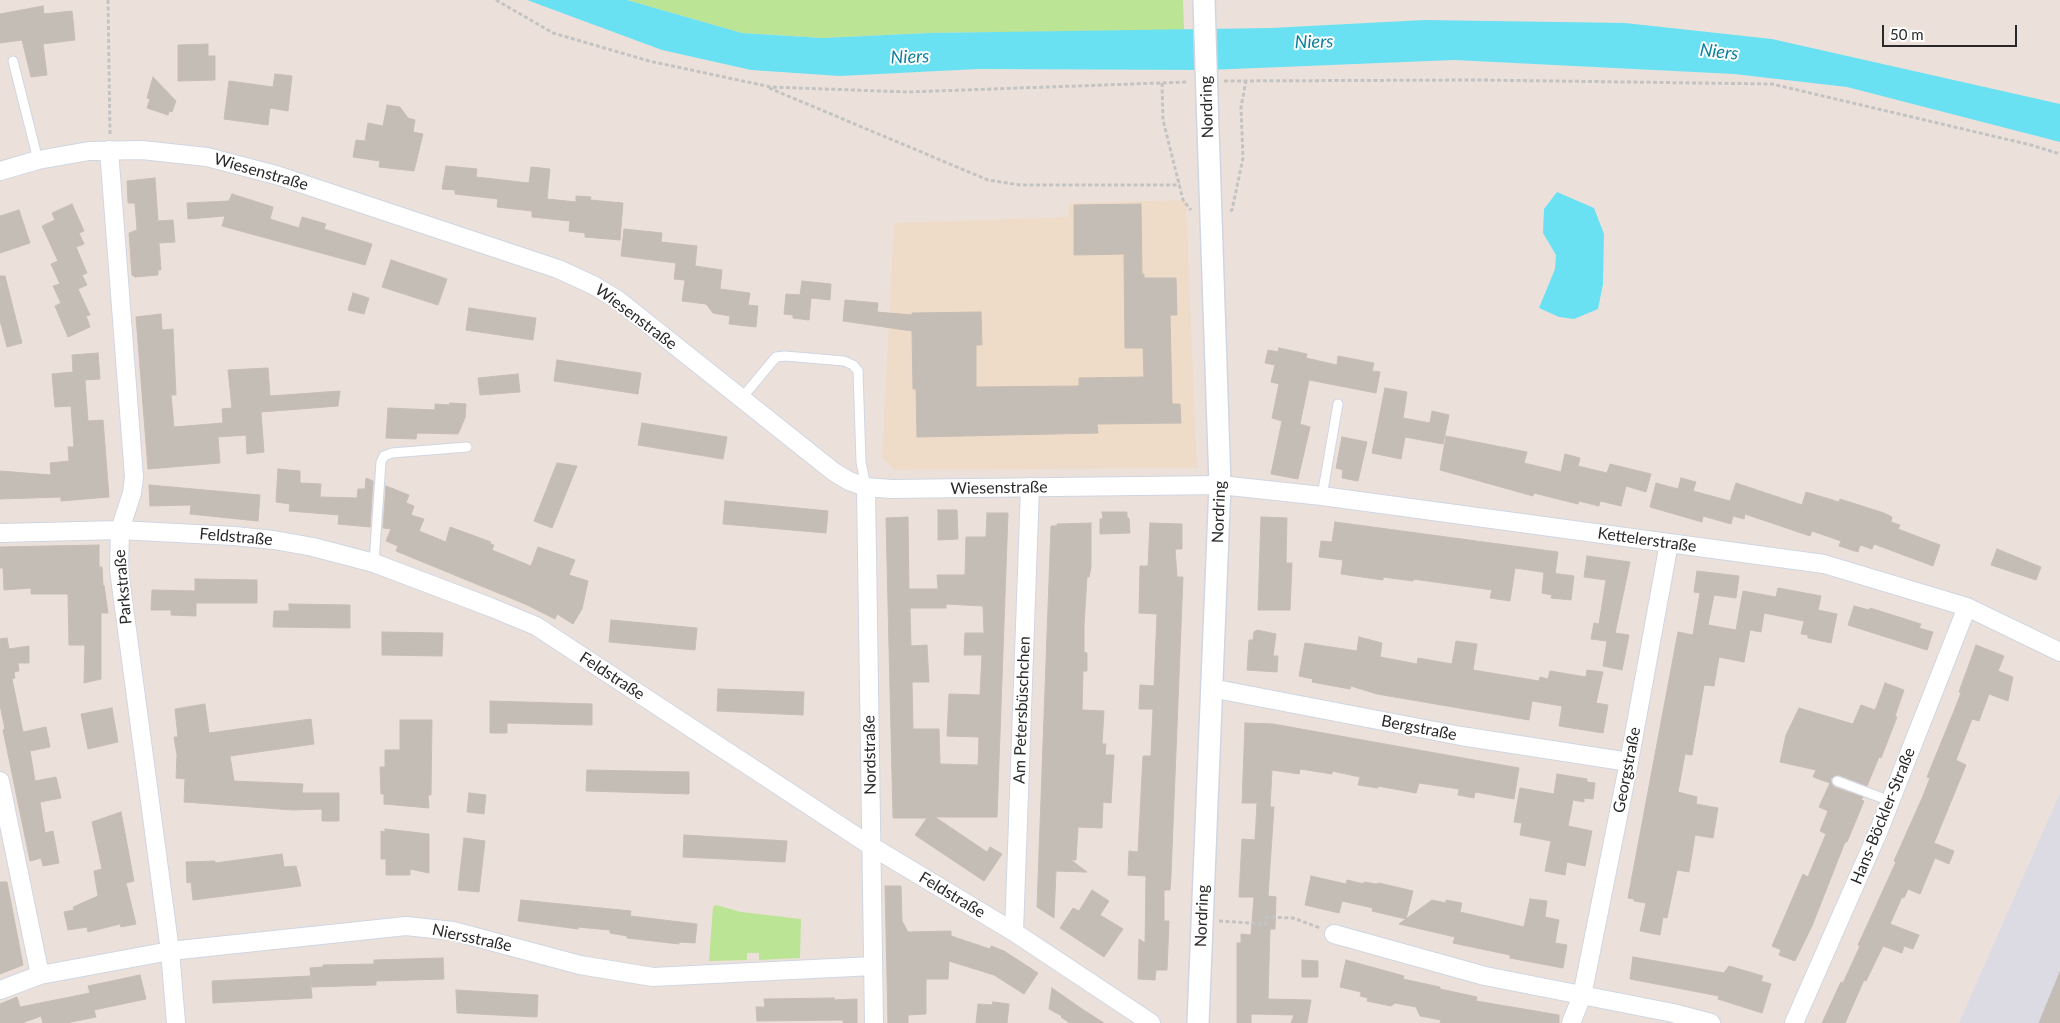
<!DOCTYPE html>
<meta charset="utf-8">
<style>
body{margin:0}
#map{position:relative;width:2060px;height:1023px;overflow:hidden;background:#ece1da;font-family:Lato,sans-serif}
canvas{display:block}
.scale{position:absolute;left:1882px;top:25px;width:135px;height:22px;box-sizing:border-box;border:2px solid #292929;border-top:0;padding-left:6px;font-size:15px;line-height:18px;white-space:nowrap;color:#292929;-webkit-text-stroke:4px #fff;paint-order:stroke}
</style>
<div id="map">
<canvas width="2060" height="1023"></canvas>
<div class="scale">50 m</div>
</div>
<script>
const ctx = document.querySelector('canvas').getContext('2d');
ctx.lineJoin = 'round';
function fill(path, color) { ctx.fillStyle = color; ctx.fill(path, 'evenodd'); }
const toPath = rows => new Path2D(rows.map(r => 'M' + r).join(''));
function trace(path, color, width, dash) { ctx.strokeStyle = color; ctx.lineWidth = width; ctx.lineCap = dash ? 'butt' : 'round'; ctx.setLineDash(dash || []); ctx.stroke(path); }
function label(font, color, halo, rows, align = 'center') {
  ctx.font = font + ' Lato,sans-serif'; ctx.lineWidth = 4; ctx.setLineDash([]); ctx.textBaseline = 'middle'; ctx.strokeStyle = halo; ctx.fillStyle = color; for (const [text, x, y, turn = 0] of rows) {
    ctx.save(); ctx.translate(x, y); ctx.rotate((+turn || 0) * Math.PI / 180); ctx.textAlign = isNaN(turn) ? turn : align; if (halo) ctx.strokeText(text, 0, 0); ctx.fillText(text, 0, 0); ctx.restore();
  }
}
fill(toPath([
 [2060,793,2060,1023,1959,1023]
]), '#dcdbe4');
fill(toPath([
 [1186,200,1197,468,895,470,882,457,894,223,1068,217,1069,203]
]), '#eedcc8');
fill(toPath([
 [627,0,1183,0,1184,30,928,33,823,38,742,33],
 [716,905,741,912,801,919,800,958,759,960,759,953,747,953,747,960,709,961,713,907]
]), '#bbe494');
fill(toPath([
 [527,0,627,0,742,33,823,38,928,33,1271,28,1424,20,1625,23,1772,39,2060,104,2060,142,1847,87,1734,74,1454,60,1208,70,978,69,840,76,751,70,662,50],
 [1557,192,1594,208,1604,234,1603,284,1598,309,1574,319,1559,317,1539,308,1555,269,1556,255,1543,233,1544,209]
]), '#69e1f2');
const building = toPath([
 [43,6,44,14,72,11,75,40,43,44,47,75,31,77,22,40,0,43,0,14,43,6],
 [208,44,208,56,215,56,215,80,178,81,178,45,208,44],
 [275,74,292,76,288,111,270,108,268,125,224,119,229,81,273,87,275,74],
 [153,77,176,101,172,112,169,111,168,115,147,108,150,99,147,98,153,77],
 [387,105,400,107,408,118,415,120,413,132,423,134,414,171,379,167,380,161,353,157,356,140,365,141,368,123,383,126,387,105],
 [446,166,477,169,476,177,529,183,531,167,550,169,547,199,576,202,576,196,591,197,590,200,623,203,620,240,585,237,585,233,569,231,570,221,532,217,532,211,497,207,498,199,455,194,455,190,442,189,446,166],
 [155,178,158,221,173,220,175,242,159,243,161,270,158,270,158,275,135,277,132,275,129,233,137,230,135,203,128,203,127,181,155,178],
 [232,194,273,207,270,219,299,228,302,217,326,224,324,229,372,244,365,265,222,226,225,216,188,219,187,203,229,201,232,194],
 [72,204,84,231,79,233,84,244,76,247,87,273,82,275,87,285,78,289,90,315,86,316,90,327,68,337,55,306,61,303,53,286,60,284,51,264,58,261,42,226,55,220,52,213,72,204],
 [1141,204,1142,274,1144,274,1144,278,1176,278,1177,315,1170,315,1172,404,1180,404,1181,423,1097,424,1098,433,917,437,916,389,913,389,912,331,843,321,845,300,878,303,877,312,912,315,912,313,981,312,982,345,976,345,976,387,1079,386,1079,378,1144,377,1143,348,1125,348,1124,254,1074,255,1074,205,1141,204],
 [19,210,30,243,0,253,0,216,19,210],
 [624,229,662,233,661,242,697,246,695,266,722,270,720,289,750,293,748,305,758,306,756,327,729,324,730,316,713,313,706,304,682,301,685,280,674,279,676,263,621,256,624,229],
 [391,260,447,279,438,305,382,287,391,260],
 [0,276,5,276,22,343,7,347,0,320,0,276],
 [802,281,831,284,830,300,811,298,809,320,793,318,793,315,784,314,786,294,800,295,802,281],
 [353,293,369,298,364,314,348,310,353,293],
 [469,308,536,318,533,340,466,330,469,308],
 [161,314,162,330,173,329,176,395,171,395,174,427,223,423,222,409,232,408,228,370,268,368,270,396,340,391,338,406,261,412,264,452,247,454,246,435,218,437,220,463,148,469,136,317,161,314],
 [1279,348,1307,354,1306,358,1337,365,1338,356,1374,363,1372,371,1380,372,1376,393,1309,380,1300,424,1310,427,1298,479,1271,474,1282,421,1272,418,1279,384,1271,382,1275,365,1265,363,1268,350,1278,352,1279,348],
 [98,353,100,379,85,380,88,421,103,420,109,497,61,501,61,497,0,499,0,471,51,475,50,463,69,461,68,447,74,447,71,406,55,407,52,374,73,372,72,355,98,353],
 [557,360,641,373,638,394,554,381,557,360],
 [518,374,520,392,480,395,478,378,518,374],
 [1385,388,1407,392,1403,418,1430,423,1432,411,1449,415,1443,444,1405,437,1401,459,1372,453,1385,388],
 [450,403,466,404,465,418,458,434,417,433,416,439,386,438,388,408,435,410,435,404,450,405,450,403],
 [642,423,727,437,723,459,638,445,642,423],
 [1446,436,1527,452,1524,463,1561,472,1565,454,1580,458,1578,466,1607,473,1610,464,1651,474,1646,492,1626,486,1621,506,1600,501,1599,506,1579,501,1578,504,1534,493,1533,496,1440,470,1446,436],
 [1342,437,1367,442,1358,481,1342,478,1343,470,1336,468,1342,437],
 [557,463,577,466,552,528,534,521,557,463],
 [278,469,300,471,300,483,321,484,320,497,357,498,358,489,365,489,366,478,373,481,370,527,338,524,339,515,289,511,290,504,276,502,278,469],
 [1681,478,1696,482,1693,491,1730,501,1736,483,1802,505,1806,492,1839,502,1840,499,1884,513,1892,517,1891,522,1900,525,1898,529,1940,545,1933,566,1874,544,1872,549,1860,545,1858,552,1839,546,1841,541,1812,531,1810,536,1745,514,1744,519,1733,516,1731,524,1703,516,1702,522,1650,507,1656,483,1678,489,1681,478],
 [149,485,260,495,258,521,190,514,191,505,150,506,149,485],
 [386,486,409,495,406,503,414,506,411,515,424,519,419,531,446,542,450,527,491,542,490,544,494,545,492,550,531,566,538,547,575,560,569,575,588,581,582,609,573,624,557,614,555,619,525,604,396,551,398,546,386,541,391,529,383,528,386,486],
 [725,501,828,511,826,533,723,524,725,501],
 [938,510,957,510,958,539,938,540,938,510],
 [1102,512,1127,512,1127,518,1129,518,1130,533,1100,534,1100,519,1103,519,1102,512],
 [987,513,1008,513,997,817,935,817,987,852,990,847,1002,854,984,881,915,835,927,818,893,818,886,518,908,517,909,589,938,589,937,575,965,575,966,537,986,537,987,513],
 [946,604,983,606,984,633,965,633,964,655,982,655,980,695,949,694,947,736,979,737,978,765,940,764,939,729,913,729,912,682,929,682,927,645,911,646,910,608,946,608,946,604],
 [1261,517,1287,518,1286,563,1292,563,1290,610,1258,610,1261,517],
 [1335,522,1558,552,1555,574,1515,568,1510,601,1490,598,1492,590,1413,579,1413,581,1383,577,1383,580,1341,574,1343,560,1319,557,1321,541,1332,542,1335,522],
 [1091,523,1091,567,1089,577,1087,577,1084,625,1084,652,1087,653,1087,671,1083,671,1082,710,1104,711,1102,744,1106,744,1105,755,1114,755,1111,803,1103,802,1102,828,1078,827,1076,860,1071,860,1087,872,1056,871,1054,918,1037,907,1051,526,1057,526,1057,524,1091,523],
 [1150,523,1182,524,1182,549,1175,549,1177,577,1183,577,1171,876,1170,890,1164,890,1164,921,1169,921,1167,970,1156,970,1155,980,1138,979,1139,939,1145,943,1146,876,1128,875,1129,851,1138,852,1143,756,1151,756,1153,709,1139,709,1140,685,1154,686,1157,614,1139,613,1140,566,1148,566,1150,523],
 [99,545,99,567,102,567,103,586,104,585,108,613,101,613,101,679,84,683,85,645,69,645,68,594,31,594,31,588,4,590,3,568,0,568,0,547,99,545],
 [1997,549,2041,567,2036,580,1991,565,1997,549],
 [1587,556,1630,562,1615,633,1629,635,1622,670,1603,666,1607,641,1591,639,1594,623,1599,624,1606,580,1584,577,1587,556],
 [1697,571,1739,576,1736,598,1714,595,1708,625,1736,630,1743,591,1776,597,1778,588,1821,596,1818,610,1837,614,1831,643,1808,638,1808,635,1801,634,1804,621,1764,613,1761,632,1750,630,1744,662,1719,657,1714,686,1704,685,1692,755,1685,754,1678,792,1697,797,1696,804,1718,808,1713,838,1695,835,1689,872,1677,870,1667,918,1663,917,1660,935,1640,931,1646,903,1634,901,1634,899,1628,898,1678,632,1693,635,1700,593,1694,592,1697,571],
 [1544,572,1574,576,1571,600,1551,598,1552,595,1542,593,1544,572],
 [195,579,257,580,257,603,196,603,196,616,171,615,171,610,151,610,152,590,195,591,195,579],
 [289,604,350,605,350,628,273,627,274,611,289,611,289,604],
 [1854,606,1869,610,1870,608,1921,624,1919,628,1933,632,1927,650,1848,625,1854,606],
 [611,620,697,628,695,650,609,642,611,620],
 [1257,630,1276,634,1273,656,1278,656,1277,672,1247,670,1249,640,1253,640,1254,632,1257,630],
 [382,632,443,633,442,656,382,655,382,632],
 [1359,637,1382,643,1380,657,1417,664,1418,658,1452,664,1456,641,1477,644,1473,670,1539,681,1540,677,1548,679,1550,671,1586,677,1587,670,1603,672,1596,703,1608,705,1603,733,1559,726,1562,706,1532,701,1529,720,1377,694,1351,686,1350,689,1312,682,1313,679,1299,676,1305,643,1357,651,1359,637],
 [7,638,9,649,29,646,29,663,18,663,19,671,14,672,15,678,12,679,23,732,46,727,50,747,30,751,35,781,56,777,61,798,40,802,45,833,53,831,59,863,43,866,41,858,30,861,3,730,5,729,0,705,0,639,7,638],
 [1976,645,2004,656,1998,671,2013,677,2008,701,1989,694,1979,721,1972,719,1956,760,1966,765,1934,843,1954,851,1949,864,1935,858,1920,894,1908,889,1904,898,1902,897,1890,924,1919,935,1913,949,1904,946,1902,953,1883,946,1866,981,1864,980,1845,1023,1822,1023,1841,982,1843,983,1860,946,1858,945,1896,862,1894,861,1923,796,1930,778,1927,777,1954,711,1961,693,1959,692,1976,645],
 [1885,683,1904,690,1895,716,1897,717,1881,758,1879,757,1867,786,1839,775,1831,778,1831,782,1834,787,1863,797,1861,800,1864,801,1847,842,1845,842,1812,926,1795,961,1779,955,1781,950,1772,946,1803,874,1808,877,1826,834,1820,831,1828,811,1819,807,1830,783,1813,777,1816,770,1780,762,1786,735,1799,708,1853,724,1861,705,1875,710,1876,708,1885,683],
 [718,689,804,692,803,715,717,711,718,689],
 [490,701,592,704,592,725,507,723,507,733,490,733,490,701],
 [205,704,209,733,311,719,314,744,230,756,234,781,303,784,302,793,339,793,339,821,322,821,322,809,293,810,184,802,185,779,176,778,177,755,174,737,178,737,175,709,205,704],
 [112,708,118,742,88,749,81,714,112,708],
 [400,720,432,720,431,795,428,795,429,808,384,804,384,794,381,794,380,767,385,767,385,750,400,750,400,720],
 [1245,723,1273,724,1519,768,1514,799,1475,792,1474,798,1458,795,1459,789,1419,783,1416,793,1378,786,1378,788,1358,785,1360,777,1332,771,1332,774,1300,769,1299,774,1272,770,1270,807,1274,807,1268,896,1276,897,1275,929,1270,929,1268,999,1311,1000,1307,1023,1291,1023,1294,1015,1251,1014,1251,1023,1237,1023,1237,943,1241,943,1241,934,1251,935,1254,897,1239,897,1242,839,1255,840,1257,803,1242,803,1245,723],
 [587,770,689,772,689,794,586,791,587,770],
 [1557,774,1587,779,1587,782,1595,783,1593,799,1584,798,1584,802,1573,800,1568,826,1592,831,1585,866,1567,862,1565,875,1545,871,1551,841,1520,835,1522,823,1514,822,1520,788,1554,794,1557,774],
 [469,793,486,795,484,814,467,812,469,793],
 [121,812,134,881,126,883,136,924,121,927,120,924,88,932,87,927,68,930,64,912,74,910,73,907,98,896,94,871,102,869,92,822,121,812],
 [385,829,429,834,429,873,410,869,410,875,386,875,386,859,381,859,381,831,385,832,385,829],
 [684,835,787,841,785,862,683,857,684,835],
 [464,838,485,841,479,892,458,890,464,838],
 [282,854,284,867,296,866,301,886,193,900,191,882,187,883,186,862,215,861,215,863,282,854],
 [1311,876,1346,884,1347,880,1364,884,1364,882,1376,884,1379,883,1413,891,1406,919,1372,911,1373,908,1342,901,1339,913,1305,905,1311,876],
 [0,882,7,882,23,965,0,974,0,882],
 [885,886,901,886,902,921,908,932,951,931,951,936,990,949,991,946,1004,951,1038,973,1024,994,994,975,949,961,948,979,926,979,926,1014,908,1015,908,1023,888,1023,885,886],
 [1092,890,1109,901,1100,915,1123,929,1104,957,1060,928,1073,908,1079,911,1092,890],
 [1530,899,1547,901,1545,917,1559,920,1555,943,1567,945,1563,968,1510,958,1510,955,1453,943,1455,937,1399,924,1432,900,1446,903,1446,900,1462,903,1460,912,1524,927,1530,899],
 [521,900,631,911,630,916,697,924,695,943,679,942,679,944,627,938,627,936,610,933,610,930,578,927,578,929,518,921,521,900],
 [1633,957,1724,973,1729,966,1763,976,1761,981,1771,984,1762,1013,1718,999,1719,996,1630,979,1633,957],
 [443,958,444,979,376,981,376,985,312,987,310,968,323,967,323,965,374,964,374,960,443,958],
 [1302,960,1318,961,1318,977,1302,977,1302,960],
 [1346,960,1404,976,1403,979,1440,987,1440,989,1477,997,1476,1001,1559,1015,1559,1023,1440,1023,1441,1020,1420,1016,1416,1007,1395,1003,1391,1006,1367,1001,1368,998,1360,996,1361,992,1340,987,1346,960],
 [2060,972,2060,1023,2039,1023,2060,972],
 [140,975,146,999,94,1010,96,1017,66,1023,43,1023,41,1016,22,1023,0,1023,0,1004,17,997,20,1007,90,993,88,986,140,975],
 [310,976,312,998,213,1003,212,981,310,976],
 [1052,988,1082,1009,1104,1023,1070,1023,1061,1017,1062,1016,1049,1009,1052,988],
 [456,990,538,995,537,1017,457,1013,456,990],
 [834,998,834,1000,857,999,857,1023,843,1023,843,1020,757,1021,756,1007,765,1007,764,999,834,998],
 [993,1002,1009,1004,1007,1023,976,1023,978,1004,992,1005,993,1002]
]);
fill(building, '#c4bdb6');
trace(building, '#c7bdb4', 1);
const service = toPath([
 [13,61,38,160],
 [741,399,776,357,785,356,844,361,853,365,858,371,861,462,866,487],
 [1322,496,1338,404],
 [374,563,381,462,384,456,392,453,467,447],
 [1837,781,1890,801]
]);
const minor = toPath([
 [109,150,134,477,132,493,120,530,119,570,170,951,176,1023],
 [0,171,38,160,89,151,142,150,207,157,276,175,558,269,593,285,618,300,834,472,849,481,866,487,891,489,1220,485,1322,496,1669,543,1824,564,1967,607,2060,652],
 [866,487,874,1023],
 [0,533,120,530,234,536,274,540,313,547,374,563,490,607,536,626,871,846,1014,932,1151,1023],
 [1211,688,1461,736,1629,762],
 [0,781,40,975],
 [1014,932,1030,487],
 [1334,934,1485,976,1673,1013,1711,1023],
 [0,990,40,975,170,951,406,926,453,931,580,965,653,977,873,966],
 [1571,1023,1582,996,1629,762,1669,543],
 [1794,1023,1879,830,1967,607]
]);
const tertiary = toPath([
 [1198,1023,1220,485,1207,98]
]);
trace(service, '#cfd6e2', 11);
trace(minor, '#cfd6e2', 20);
trace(tertiary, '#cfd6e2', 24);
trace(toPath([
 [108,0,110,134],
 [496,0,553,33,649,61,771,87,907,92,1188,82],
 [1224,81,1480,80,1772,84,2031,145,2060,154],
 [1162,83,1163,120,1183,200,1191,210],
 [769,88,988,180,1020,185,1180,185],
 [1230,211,1232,210,1243,158,1241,107,1246,81],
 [1219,921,1265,924,1266,917,1293,918,1320,928]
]), '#c3c3c3', 3, [4, 2.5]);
trace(service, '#fff', 9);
trace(minor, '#fff', 18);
trace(tertiary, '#fff', 21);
const tertiaryBridge = toPath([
 [1204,0,1207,98]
]);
trace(tertiaryBridge, '#cfd6e2', 24, []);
trace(tertiaryBridge, '#fff', 21);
label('16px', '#292929', '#fff', [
 ["Nordring",1207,107,-92],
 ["Wiesenstraße",261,172,16],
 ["Wiesenstraße",636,317,37],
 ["Wiesenstraße",999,488,-1],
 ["Nordring",1219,512,-88],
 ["Feldstraße",236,537,5],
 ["Kettelerstraße",1647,540,8],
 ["Parkstraße",123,587,-95],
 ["Feldstraße",612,676,33],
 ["Am Petersbüschchen",1022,710,-88],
 ["Bergstraße",1419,728,11],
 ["Nordstraße",870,755,-91],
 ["Georgstraße",1627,770,-79],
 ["Hans-Böckler-Straße",1883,816,-68],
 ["Feldstraße",952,895,31],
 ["Nordring",1202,916,-88],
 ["Niersstraße",472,938,12]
]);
label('italic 18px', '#097f9c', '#fff', [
 ["Niers",1314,42,-1],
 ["Niers",1719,52,6],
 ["Niers",910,57,-2]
]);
</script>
